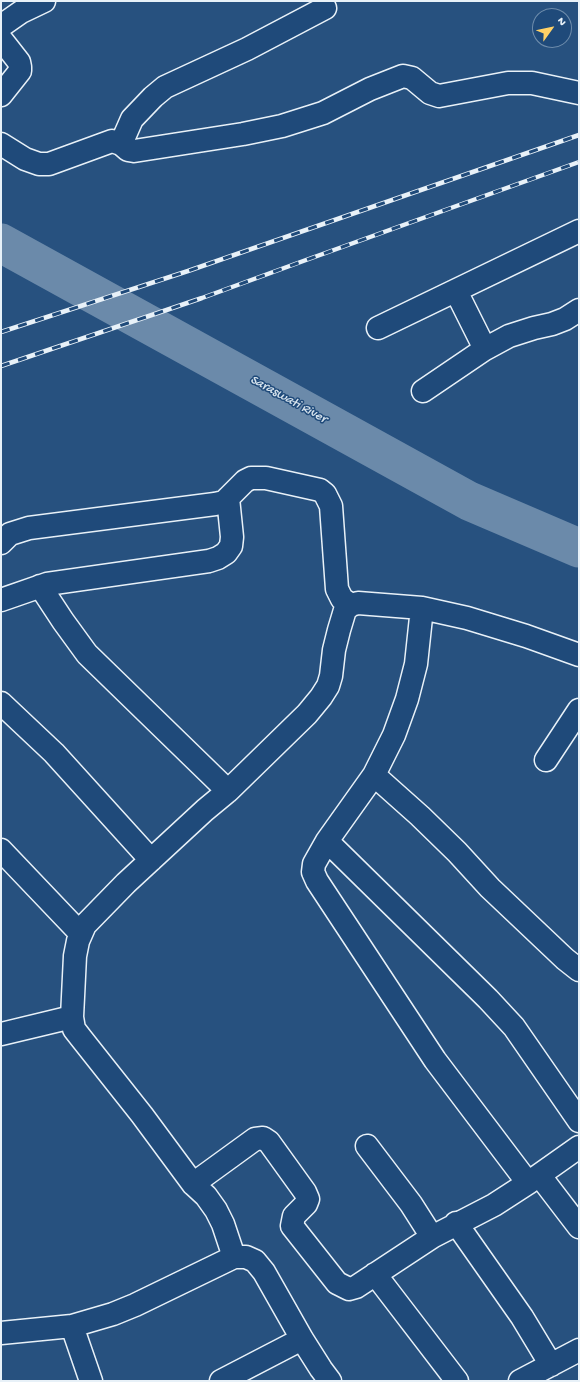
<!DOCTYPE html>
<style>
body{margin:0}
#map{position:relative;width:580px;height:1382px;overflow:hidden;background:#27517f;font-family:"Gochi Hand",sans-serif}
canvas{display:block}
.frame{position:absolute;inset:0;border:2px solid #e8f1f8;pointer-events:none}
.north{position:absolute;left:532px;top:8px;width:40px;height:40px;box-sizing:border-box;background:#1f4a7a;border:1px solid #6f8dac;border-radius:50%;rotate:57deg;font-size:11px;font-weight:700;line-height:16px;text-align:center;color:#e8f1f8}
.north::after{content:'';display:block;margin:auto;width:14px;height:18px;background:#ffd166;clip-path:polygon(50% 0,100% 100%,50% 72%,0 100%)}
</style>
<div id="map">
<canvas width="580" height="1382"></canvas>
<div class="frame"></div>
<div class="north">N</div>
</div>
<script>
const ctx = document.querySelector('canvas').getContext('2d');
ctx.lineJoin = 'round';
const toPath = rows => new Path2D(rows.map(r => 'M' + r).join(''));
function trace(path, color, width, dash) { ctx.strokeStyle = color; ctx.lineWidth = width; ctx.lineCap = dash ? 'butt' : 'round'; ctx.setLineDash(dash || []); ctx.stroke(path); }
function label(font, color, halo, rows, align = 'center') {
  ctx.font = font + ' "Gochi Hand",sans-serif'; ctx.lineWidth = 3; ctx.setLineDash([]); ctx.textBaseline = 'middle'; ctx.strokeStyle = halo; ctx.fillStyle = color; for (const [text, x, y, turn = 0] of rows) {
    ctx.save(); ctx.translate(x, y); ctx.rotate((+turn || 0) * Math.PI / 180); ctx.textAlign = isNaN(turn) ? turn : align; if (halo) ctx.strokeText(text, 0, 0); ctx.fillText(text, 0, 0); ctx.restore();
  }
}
trace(toPath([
 [1,243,469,501,579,548]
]), '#6b8aaa', 39);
const street = toPath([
 [1,26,21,12,44,1],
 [1,39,19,62,20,67,20,71,1,95],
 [1,144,25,159,39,164,49,164,112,141,121,144,128,150,134,151,243,134,282,126,323,113,370,89,403,76,412,78,430,93,439,96,508,83,532,83,579,93],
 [121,144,132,119,153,97,165,87,247,49,325,8],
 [456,291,485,349],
 [378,328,579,231],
 [423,391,485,349,509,336,534,328,552,324,565,319,579,310],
 [1,543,10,534,29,528,215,504,224,502,245,481,251,478,266,478,320,490,325,494,331,506,337,589,342,599,351,605],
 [40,586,63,621,87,654,228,791],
 [1,600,47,584,209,561,218,558,226,553,231,546,232,537,228,498],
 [422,608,416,664,407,699,394,735,374,775,327,841,314,864,313,872,317,881,435,1060,528,1183],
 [1,703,54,753,151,860],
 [546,760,579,710],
 [374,775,420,816,457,852,490,888,565,959,579,970],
 [327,841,488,999,514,1027,579,1121],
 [1,850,81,934],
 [1,1034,72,1017],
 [367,1146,411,1204,432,1237],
 [540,1176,579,1227],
 [193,1184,255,1139,263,1138,269,1142,305,1192,308,1199,306,1204,294,1216,292,1226,337,1283,349,1289,356,1287,432,1237,494,1205,528,1183,579,1147],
 [456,1223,522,1317,551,1365],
 [234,1257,223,1224,216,1210,206,1196,193,1184,142,1115,81,1038,74,1029,72,1017,75,956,78,941,85,925,126,883,205,810,228,791,307,714,321,697,328,686,331,676,334,650,339,630,345,610,351,605,358,603,422,608,467,618,526,636,579,655],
 [375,1274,457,1381],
 [72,1326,91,1381],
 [1,1333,72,1326,113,1314,135,1305,234,1257,246,1257,255,1261,264,1272,302,1339,321,1369,330,1381],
 [221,1381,302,1339],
 [520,1381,579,1350]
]);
trace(street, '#e8f1f8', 25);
trace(street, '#1f4a7a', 22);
const rail = toPath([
 [1,332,188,271,579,135],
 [1,366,202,298,306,260,579,162]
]);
trace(rail, '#e8f1f8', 4.5);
trace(rail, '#1f4a7a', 3, [9]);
label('italic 13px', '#d5e2ec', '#1f4a7a', [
 ["Saraswati River",288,400,29]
]);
</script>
